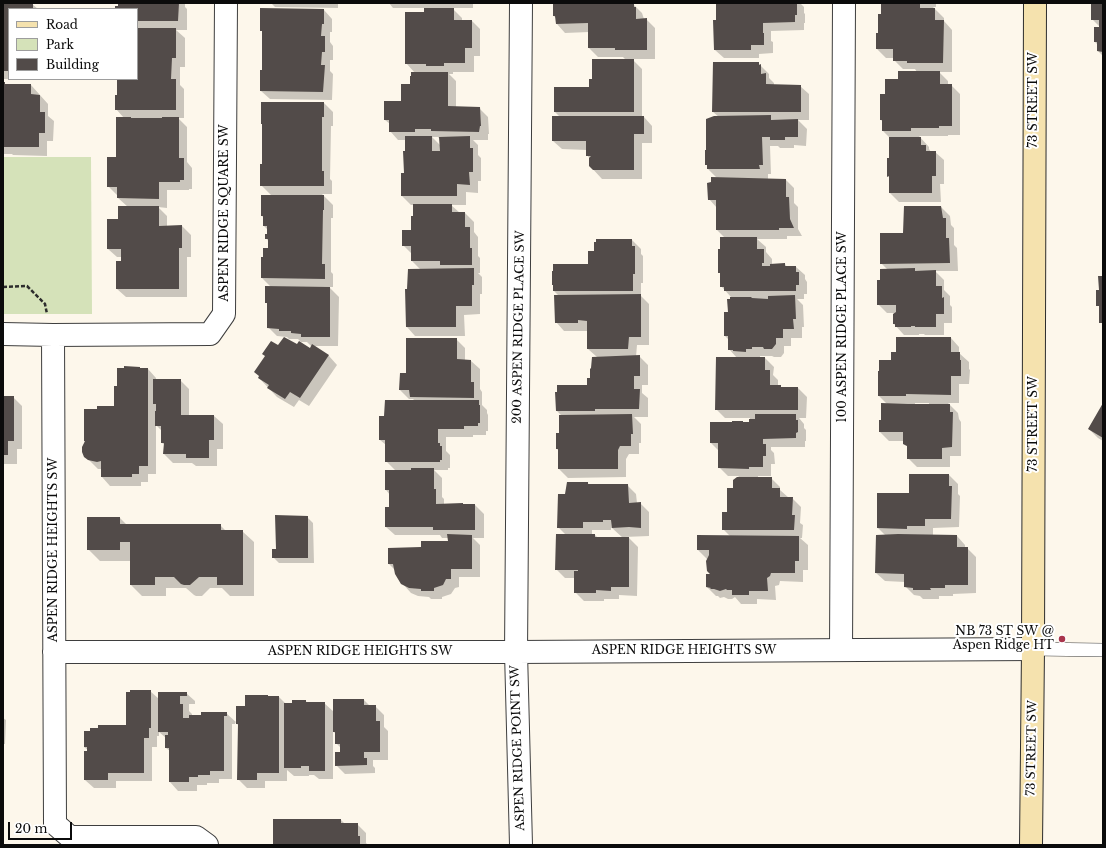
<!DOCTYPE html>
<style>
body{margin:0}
#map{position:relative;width:1106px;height:848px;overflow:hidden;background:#fdf7eb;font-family:"Libre Baskerville",serif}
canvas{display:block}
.frame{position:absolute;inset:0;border:4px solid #0b0b0b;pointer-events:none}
.legend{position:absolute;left:8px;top:8px;width:130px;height:72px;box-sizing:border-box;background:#fff;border:1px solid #9d9d9d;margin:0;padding:5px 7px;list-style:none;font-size:12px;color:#0b0b0b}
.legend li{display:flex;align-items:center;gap:8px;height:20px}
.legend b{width:20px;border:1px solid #9d9d9d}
.scale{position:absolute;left:8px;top:822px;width:64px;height:18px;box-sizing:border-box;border:2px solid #0b0b0b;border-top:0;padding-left:5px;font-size:12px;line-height:14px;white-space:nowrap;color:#0b0b0b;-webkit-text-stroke:3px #fff;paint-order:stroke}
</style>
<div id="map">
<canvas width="1106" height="848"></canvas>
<div class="frame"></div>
<ul class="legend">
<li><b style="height:5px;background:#f5e2ae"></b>Road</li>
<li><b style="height:11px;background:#d5e2b9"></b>Park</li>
<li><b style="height:11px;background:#524b49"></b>Building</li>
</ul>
<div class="scale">20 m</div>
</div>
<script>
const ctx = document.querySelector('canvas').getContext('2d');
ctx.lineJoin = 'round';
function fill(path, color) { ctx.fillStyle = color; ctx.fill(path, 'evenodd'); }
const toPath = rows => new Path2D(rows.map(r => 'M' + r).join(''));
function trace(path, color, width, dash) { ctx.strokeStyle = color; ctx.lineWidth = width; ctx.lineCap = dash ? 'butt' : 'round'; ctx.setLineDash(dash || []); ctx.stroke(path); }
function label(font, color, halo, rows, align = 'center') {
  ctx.font = font + ' "Libre Baskerville",serif'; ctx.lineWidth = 4; ctx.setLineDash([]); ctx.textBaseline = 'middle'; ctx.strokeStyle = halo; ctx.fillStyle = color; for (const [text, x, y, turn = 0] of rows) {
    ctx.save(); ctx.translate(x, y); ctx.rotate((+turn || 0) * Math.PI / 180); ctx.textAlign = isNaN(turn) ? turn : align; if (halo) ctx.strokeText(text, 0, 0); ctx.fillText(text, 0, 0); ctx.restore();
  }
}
fill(toPath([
 [3,157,91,157,92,314,3,314]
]), '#d5e2b9');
fill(toPath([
 [3,3,49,3,32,4,38,9,9,9,9,79,3,79],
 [119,3,185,3,185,7,187,9,187,30,176,30,185,38,185,67,180,67,180,85,184,89,184,118,178,118,187,127,187,162,192,168,192,189,189,189,189,190,167,190,167,208,158,207,167,216,167,226,182,226,191,235,191,257,187,257,187,297,126,297,117,289,122,257,117,257,108,249,119,220,128,207,118,198,118,195,117,195,108,186,117,158,124,118,116,109,118,96,118,79,137,79,137,9,116,9,119,7],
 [271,3,338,3,338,8,275,7],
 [389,3,473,3,473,8,452,8,462,18,462,21,472,21,480,29,480,56,474,56,474,72,453,72,453,74,449,74,456,81,456,107,479,108,488,117,489,134,488,134,488,140,473,140,478,145,478,155,481,158,481,181,478,181,478,193,466,192,466,205,451,205,460,213,465,213,474,222,474,232,478,237,478,256,480,258,480,273,478,273,482,277,482,294,480,294,480,314,464,315,465,336,415,336,407,327,406,290,408,290,421,270,412,261,412,254,403,245,412,231,414,217,414,205,411,205,402,196,406,152,406,140,398,140,390,131,390,124,385,120,385,102,402,102,411,85,415,73,406,63,424,13,424,8,393,8],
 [432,137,438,137,440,139,441,146],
 [556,3,633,4,642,13,644,19,646,19,655,28,655,59,632,59,642,69,642,117,644,117,652,126,652,143,642,143,642,179,602,179,590,166,590,159,587,155,587,150,562,149,553,141,560,117,555,112,590,88,626,60,623,57,598,57,589,48,589,32,565,33,557,24,556,18,554,16],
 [717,3,800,3,804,7,804,13,805,14,805,23,804,23,804,30,771,31,771,41,773,42,773,53,759,54,759,58,724,58,715,50,717,21],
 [896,3,936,3,936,7,933,7,944,18,944,21,952,30,952,72,939,72,948,81,948,85,951,85,960,94,960,135,948,135,948,136,919,136,929,147,929,149,931,152,935,152,944,160,944,184,940,184,941,202,899,202,890,193,890,178,888,176,890,159,890,138,883,131,883,122,881,120,886,95,899,80,917,72,915,69,903,69,894,60,894,58,886,58,877,49,879,34],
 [1097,3,1103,3,1103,56,1098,51,1098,45,1095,42,1101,28,1092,19],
 [324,10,332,19,332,32,330,32,330,42,333,46,333,60,330,60,330,71,333,74,332,100,270,99,261,91],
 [758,63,769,74,769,78,774,83,774,85,800,86,809,94,809,120,798,120,807,129,806,146,794,145,794,148,780,148,778,146,770,146,771,174,768,174,768,179,785,179,794,188,794,203,798,207,798,229,802,236,787,236,787,239,757,239,766,247,766,252,772,259,772,265,785,264,787,267,796,267,805,275,805,279,807,282,807,294,804,294,804,299,797,299,803,305,804,327,802,327,802,338,791,338,791,346,784,346,784,353,781,357,774,357,772,356,760,356,760,358,765,358,774,367,773,375,778,380,778,386,780,386,782,388,798,388,807,397,806,418,799,418,804,424,804,428,806,430,806,441,805,441,805,447,771,447,771,450,774,453,775,464,771,464,771,476,758,476,758,478,771,478,780,487,780,490,789,498,792,498,801,507,800,523,803,525,802,538,800,538,808,545,808,570,803,570,803,582,780,581,779,585,775,586,776,600,757,599,757,604,741,604,735,597,732,599,728,599,724,597,720,598,718,596,716,596,707,587,711,575,709,559,707,559,698,550,698,536,730,536,723,529,734,490,734,481,739,476,728,476,719,467,719,451,711,443,743,422,744,423,750,423,750,418,725,418,716,409,737,358,729,349,729,340,725,336,731,300,731,297,721,286,721,274,719,272,721,250,725,238,717,230,717,208,709,199,712,183,717,178,708,169,708,166,706,164,719,117,713,112],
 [3,83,6,85,31,85,48,104,48,116,54,121,53,141,47,141,47,156,13,155,12,154,3,154],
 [262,103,324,103,333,112,333,126,331,126,330,179,332,181,332,194,322,194,333,205,333,218,331,218,331,272,333,274,333,287,329,287,339,297,338,346,313,346,329,356,337,365,309,406,299,400,294,407,277,397,259,378,279,347,297,345,310,350,313,346,311,346,307,342,301,342,298,339,289,339,287,337,277,336,268,327,268,305,266,302,271,287,262,278,264,258,269,249,269,242,266,238,268,230,264,226,264,218,262,216,272,196,261,185,263,165],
 [941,207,950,216,951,225,954,228,954,245,957,248,958,271,935,271,944,280,944,290,950,296,950,305,952,307,952,323,944,323,944,335,925,335,924,334,919,334,919,335,904,335,894,324,894,313,887,313,878,304,881,281,888,270,881,263,904,234],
 [632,240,641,249,641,254,643,256,643,283,641,283,641,296,649,304,649,345,637,345,636,357,639,356,648,365,648,385,642,385,642,393,648,398,648,417,634,417,641,424,641,443,639,443,639,454,629,454,626,459,626,477,568,478,559,469,559,451,557,449,560,434,562,416,557,411,558,393,588,386,591,379,597,357,588,349,588,331,564,331,556,322,559,296,554,291,589,266,595,252],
 [951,338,959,347,959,353,969,362,969,369,970,370,969,384,959,384,959,403,948,403,958,413,959,419,961,422,961,456,950,456,950,467,917,467,908,458,908,447,904,444,904,441,889,441,880,432,887,404,879,396,879,372,892,361,897,353],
 [915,403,929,403,929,405,915,405],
 [456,339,465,348,465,361,471,361,480,369,480,389,482,392,482,405,487,410,487,413,488,415,488,431,486,431,486,435,473,435,473,437,446,437,446,451,450,455,450,468,448,468,448,470,434,470,442,478,442,497,444,499,444,504,475,505,484,514,484,538,473,538,480,545,480,577,459,577,459,587,455,588,451,594,442,597,442,599,431,599,429,597,418,596,411,593,402,583,395,570,389,564,422,548,449,542,448,538,442,538,440,535,395,535,386,527,390,508,390,495,386,490,396,471,386,461,386,445,380,440,385,417,415,401,413,399,409,399,400,390,401,374,407,374],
 [141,369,148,369,156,378,156,380,180,380,189,389,189,416,214,416,223,424,223,449,217,449,217,466,196,466,192,463,173,463,164,454,165,445,162,443,162,431,156,425,156,474,148,474,148,482,141,482,141,486,110,486,102,477,102,469,98,469,85,456,86,442,84,441,98,410,115,407,118,387],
 [3,396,13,397,22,406,22,449,17,449,17,464,3,464],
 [1103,405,1103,441,1098,438,1089,429],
 [949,475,958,484,958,494,960,496,959,527,933,528,933,536,957,536,965,545,965,548,967,548,976,557,976,593,953,594,953,596,939,596,939,599,923,599,920,596,914,595,905,586,905,582,885,581,876,573,886,536,878,528,909,494],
 [588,483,589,485,627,485,636,494,637,503,640,503,649,512,649,536,624,537,624,538,629,538,638,547,637,596,619,595,619,599,604,599,604,601,584,601,575,592,575,578,565,578,556,569,566,535,558,527,566,495],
 [611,528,612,528,623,538,598,538,595,535,592,535,592,530,611,530],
 [307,517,313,523,314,563,279,563,273,557],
 [120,518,127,525,220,525,226,531,242,531,254,542,254,596,230,596,222,588,210,588,202,596,196,596,194,595,186,588,166,588,166,596,142,596,131,585,131,561,100,561,88,549],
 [150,691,159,699,186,693,195,701,195,704,189,704,189,711,192,714,192,716,226,713,237,723,246,707,269,697,279,697,286,704,306,701,307,703,324,703,334,712,364,700,370,706,375,706,384,715,384,727,388,731,388,760,373,760,373,766,375,768,375,773,345,774,336,765,341,753,341,748,336,743,336,734,333,731,333,779,319,779,314,775,309,775,309,776,294,776,287,770,287,781,265,781,265,788,247,788,238,779,239,726,235,722,235,724,232,724,232,779,219,779,219,783,207,783,207,785,197,785,197,791,178,791,170,782,170,751,166,748,166,738,159,732,159,736,157,736,157,747,152,747,152,781,116,781,116,788,94,788,85,780,88,750,84,747,91,732,127,726],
 [3,718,6,720,5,744,3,744],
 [341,820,345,824,357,824,366,833,366,843,368,845,274,845]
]), '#0003');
fill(toPath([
 [3,3,33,3,33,9,9,9,9,71,3,71],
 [118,3,179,3,178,21,137,21,137,9,115,9,115,6,118,6],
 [555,3,634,3,634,7,636,7,636,19,647,18,647,50,615,50,615,48,588,48,588,23,556,24,555,16,553,16,553,4],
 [716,3,795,3,797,4,797,15,795,15,795,22,763,23,763,33,764,33,764,45,751,45,751,50,714,50,713,20,716,20],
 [881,3,920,3,920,8,935,8,935,20,944,20,943,63,907,63,907,61,893,61,893,49,876,49,876,33,878,33,878,14,881,14],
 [1091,3,1103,3,1103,52,1097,51,1097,42,1094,42,1094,27,1099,27,1099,20,1091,20],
 [260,8,324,9,324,24,322,24,321,36,325,36,325,52,322,52,321,65,325,65,323,92,260,91,260,70,262,70,262,31,260,31],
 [424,8,454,8,454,20,472,20,472,48,465,48,465,63,444,63,444,66,426,66,426,64,405,64,405,12,424,12],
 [137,28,176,28,176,58,172,58,171,79,176,79,176,110,115,110,115,95,117,95,117,79,137,79],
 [592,59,634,59,634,112,554,112,554,87,589,87,589,79,592,79],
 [713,62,759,62,759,65,761,64,761,74,766,73,766,84,801,85,801,112,712,112],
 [898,71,940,71,940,84,952,84,952,126,939,126,939,128,911,128,911,131,882,131,882,120,880,120,880,94,885,94,885,79,898,79],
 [411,72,448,72,448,106,480,107,481,126,480,126,479,132,431,131,431,129,415,129,415,132,389,132,389,120,384,120,384,101,401,101,401,84,410,84,410,76,411,76],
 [3,82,5,82,5,84,31,84,31,94,40,95,40,112,45,112,45,133,39,133,39,147,4,147,3,146],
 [261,102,324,102,324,117,322,117,322,171,324,171,324,186,260,186,260,164,262,164,262,124,261,124],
 [771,115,771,120,798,119,798,137,785,137,785,140,770,140,770,137,762,137,763,165,759,165,760,169,707,169,707,165,705,165,705,150,706,150,706,119,714,116],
 [552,116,644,116,644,134,634,134,634,170,593,170,589,166,589,158,591,156,586,156,586,141,552,141],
 [116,117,131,117,131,118,162,118,162,117,179,117,179,158,184,158,184,180,180,180,180,182,159,182,159,199,117,198,117,187,107,187,107,157,116,157],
 [405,136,432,136,432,151,440,151,439,137,470,136,470,148,473,148,473,172,469,172,470,185,457,184,457,196,401,196,401,173,404,173,403,151,405,151],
 [889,137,921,137,921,145,926,145,926,151,936,151,936,176,932,176,932,193,889,193,889,176,887,177,887,158,889,158],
 [711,177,786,179,786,197,789,197,790,219,794,228,779,228,779,230,716,230,716,200,708,200,707,183,711,182],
 [261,195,324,195,324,210,323,210,322,264,325,264,325,279,261,278,261,257,263,257,263,248,268,248,268,239,265,239,265,234,267,234,267,226,263,226,263,216,261,216],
 [413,204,452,204,452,212,465,212,465,227,470,227,470,248,472,248,472,265,440,265,440,261,411,261,411,246,402,246,402,230,411,230,411,216,413,216],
 [118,206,159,206,159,226,182,225,182,248,179,248,179,289,116,289,116,261,121,261,121,249,107,249,107,219,118,219],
 [904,206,941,206,943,218,946,218,946,238,949,238,950,263,880,264,880,233,903,233],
 [720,237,757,237,757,249,764,249,764,263,762,263,762,266,770,266,770,264,785,263,785,266,796,266,796,272,799,272,799,285,796,285,796,291,724,291,724,287,720,287,720,273,718,273,718,249,720,249],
 [596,239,632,239,632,246,635,246,635,274,633,274,633,291,553,291,553,285,552,285,552,271,553,271,553,264,588,264,588,251,594,251,594,242,596,242],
 [474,268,474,285,472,285,472,306,456,306,456,327,406,327,405,289,407,289,408,269],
 [915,268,915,271,936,270,936,286,942,286,942,298,944,297,944,314,936,314,936,327,915,327,915,326,911,326,911,327,895,327,895,324,893,324,893,314,896,312,896,305,877,305,877,280,880,280,880,269],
 [1098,276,1103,276,1103,323,1099,323,1099,306,1096,306,1096,290,1099,290],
 [265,286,330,287,330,337,301,337,301,334,291,333,291,331,279,331,279,329,267,328,267,303,265,303],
 [641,294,641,337,629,337,628,349,587,349,587,321,578,320,578,323,555,323,554,295],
 [795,295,796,319,793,319,794,329,783,329,783,338,776,338,776,344,772,349,764,349,763,347,752,347,752,349,746,349,746,352,733,351,733,350,728,350,728,336,724,336,724,312,728,312,727,299,730,299,730,297,751,297,752,298,768,299,768,296],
 [284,337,297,344,299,341,310,348,312,344,329,355,300,398,290,392,285,399,267,388,269,385,258,378,259,376,254,372,265,356,262,354,271,341,278,345],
 [896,337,951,337,951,352,960,352,960,360,961,360,961,376,951,376,951,395,906,394,906,396,878,396,878,371,879,371,879,360,891,360,891,352,896,352],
 [406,338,457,338,457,359,471,360,471,382,474,382,474,398,410,397,409,390,399,390,400,373,406,373],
 [640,355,640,376,634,376,634,389,640,389,639,409,595,409,595,411,556,411,555,392,557,392,557,385,587,385,587,378,590,378,590,369,591,368,592,357],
 [716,357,765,357,765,370,770,370,770,385,781,385,781,387,798,387,798,410,715,410],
 [124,366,140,367,140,368,148,368,148,466,139,466,139,474,132,474,132,477,101,477,101,461,97,462,88,460,84,457,82,452,82,447,85,441,84,441,84,409,97,409,97,406,114,406,114,386,117,386,117,368,124,368],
 [153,379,181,379,181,415,214,415,214,440,209,440,209,458,186,458,186,454,163,454,164,443,161,443,161,426,155,426,155,411,156,411,156,404,153,404],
 [3,396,14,396,14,441,8,441,8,455,3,455],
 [385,400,479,400,479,405,480,405,480,423,478,423,478,426,464,426,464,429,438,429,438,443,440,443,440,446,442,446,442,460,440,460,440,462,385,462,385,440,379,440,379,416,384,416],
 [881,403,908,404,950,404,950,412,953,412,952,447,942,448,942,459,907,459,907,446,903,444,903,432,879,432,879,420,881,420],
 [1103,403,1103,438,1088,429],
 [632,414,633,434,631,434,631,446,620,446,618,450,618,469,558,469,558,449,556,449,556,433,559,433,559,415],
 [755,414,796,414,796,420,798,420,798,432,796,433,796,438,763,439,763,444,766,444,766,456,763,456,763,467,749,467,749,469,718,468,718,443,710,443,710,422,732,422,732,421,743,421,743,422,749,422,749,419,755,419],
 [411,468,434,468,434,489,436,489,436,504,463,503,463,504,475,504,475,530,433,530,433,527,385,527,385,507,389,507,389,490,385,490,385,470,411,470],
 [909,474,949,474,949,486,952,486,951,519,925,519,925,526,907,526,907,529,877,528,877,493,909,493],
 [737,477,772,477,772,488,780,488,780,497,793,497,792,515,795,515,794,530,722,530,722,512,727,512,727,488,733,488,733,480],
 [567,482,588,482,588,484,628,484,629,503,641,502,641,528,629,527,612,528,611,520,603,520,603,522,583,522,583,528,557,528,558,494,565,494],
 [275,515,308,516,308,558,272,558,272,549,276,549],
 [87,517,120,517,120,524,221,524,221,530,243,530,243,585,217,585,217,577,199,577,190,585,184,585,181,584,174,577,155,577,155,585,130,585,130,542,120,542,120,550,87,550],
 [447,534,472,535,472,569,451,569,451,579,446,579,443,585,434,588,434,591,421,591,421,589,409,588,401,584,395,574,393,564,388,564,388,548,421,547,421,541,448,541],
 [556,534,595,534,595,537,629,537,629,587,611,587,611,591,596,590,596,593,574,593,574,571,578,571,578,570,555,570],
 [898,534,957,535,957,547,968,547,968,585,945,585,945,588,930,588,931,590,913,590,913,588,904,587,904,574,875,573,876,535],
 [697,535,799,536,799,561,795,561,795,573,771,573,770,576,767,578,768,591,749,591,749,595,732,595,732,590,727,590,726,589,720,591,714,589,710,589,711,588,706,587,706,574,710,574,707,571,706,561,709,555,709,550,697,550],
 [130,690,151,690,151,728,149,728,149,738,144,738,144,773,108,773,108,780,84,780,84,751,87,751,87,747,84,747,84,731,90,731,90,728,98,728,98,725,126,725,126,692,130,692],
 [158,692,187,692,187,696,180,696,180,704,183,704,183,718,189,718,189,715,201,715,201,712,227,712,227,716,224,716,224,771,210,771,210,775,198,775,198,777,189,777,189,782,169,782,169,748,165,748,165,735,168,735,168,732,158,732],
 [245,695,268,695,268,696,279,696,279,773,257,773,257,780,237,780,238,724,236,724,236,706,245,706],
 [333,699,364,699,364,705,376,705,376,721,380,721,380,752,364,752,364,758,367,758,367,765,335,766,335,752,340,752,340,744,335,744,335,732,333,732],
 [292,700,306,700,306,702,325,702,325,771,309,771,309,766,301,766,301,768,284,768,284,703,292,703],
 [273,819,341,819,341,823,358,823,358,836,360,836,360,845,273,845]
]), '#524b49');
const lane = toPath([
 [1033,649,1103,650]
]);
const street = toPath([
 [3,334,53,335,55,824,70,837,196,837,207,845],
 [53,335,210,334,224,314,226,3],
 [841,650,844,3],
 [54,652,516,652,1033,649],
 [521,845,516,652,521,3]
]);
const secondary = toPath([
 [1031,845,1033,649,1035,3]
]);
trace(lane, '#3e3e3e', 14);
trace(street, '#3e3e3e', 24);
trace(secondary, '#2d2d2d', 24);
trace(toPath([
 [3,287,27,286,45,304,47,314]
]), '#2d2d2d', 2.5, [4, 2]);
trace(lane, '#fff', 13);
trace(street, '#fff', 22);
trace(secondary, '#f5e2ae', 22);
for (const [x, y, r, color] of [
 [1062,639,4,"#a9354c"]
]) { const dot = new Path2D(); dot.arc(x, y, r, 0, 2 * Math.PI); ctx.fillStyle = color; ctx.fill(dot); trace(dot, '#fff', 1.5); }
label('12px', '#0b0b0b', '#fff', [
 ["73 STREET SW",1034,100,-90],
 ["ASPEN RIDGE SQUARE SW",225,213,-90],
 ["200 ASPEN RIDGE PLACE SW",519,327,-89],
 ["100 ASPEN RIDGE PLACE SW",843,327,-90],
 ["73 STREET SW",1034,424,-90],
 ["ASPEN RIDGE HEIGHTS SW",54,550,-90],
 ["ASPEN RIDGE HEIGHTS SW",684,651],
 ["ASPEN RIDGE HEIGHTS SW",360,652],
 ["ASPEN RIDGE POINT SW",518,748,-92],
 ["73 STREET SW",1032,748,-89]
]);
label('12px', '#0b0b0b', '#fff', [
 ["NB 73 ST SW @",1054,632],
 ["Aspen Ridge HT",1054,646]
], 'right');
</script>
